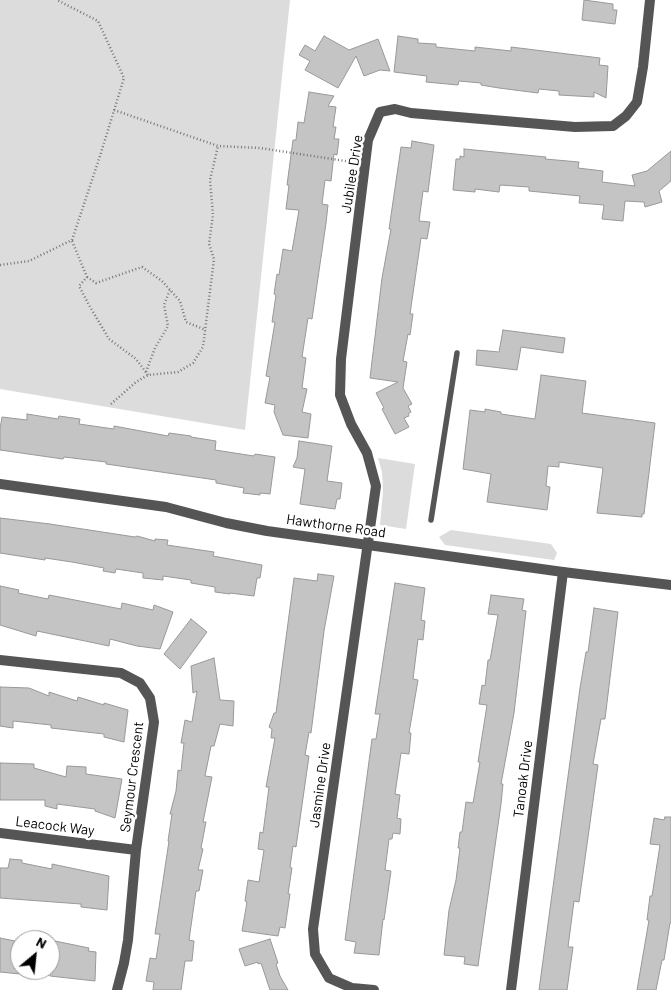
<!DOCTYPE html>
<style>
body{margin:0}
#map{position:relative;width:671px;height:990px;overflow:hidden;background:#fff;font-family:Barlow,sans-serif}
canvas{display:block}
.north{position:absolute;left:10px;top:930px;width:50px;height:50px;box-sizing:border-box;background:#fff;border:1px solid #999;border-radius:50%;rotate:28deg;font-size:14px;font-weight:700;line-height:20px;text-align:center;color:#000}
.north::after{content:'';display:block;margin:auto;width:18px;height:22px;background:#000;clip-path:polygon(50% 0,100% 100%,50% 72%,0 100%)}
</style>
<div id="map">
<canvas width="671" height="990"></canvas>
<div class="north">N</div>
</div>
<script>
const ctx = document.querySelector('canvas').getContext('2d');
ctx.lineJoin = 'round';
function fill(path, color) { ctx.fillStyle = color; ctx.fill(path, 'evenodd'); }
const toPath = rows => new Path2D(rows.map(r => 'M' + r).join(''));
function trace(path, color, width, dash) { ctx.strokeStyle = color; ctx.lineWidth = width; ctx.lineCap = dash ? 'butt' : 'round'; ctx.setLineDash(dash || []); ctx.stroke(path); }
function label(font, color, halo, rows, align = 'center') {
  ctx.font = font + ' Barlow,sans-serif'; ctx.lineWidth = 5; ctx.setLineDash([]); ctx.textBaseline = 'middle'; ctx.strokeStyle = halo; ctx.fillStyle = color; for (const [text, x, y, turn = 0] of rows) {
    ctx.save(); ctx.translate(x, y); ctx.rotate((+turn || 0) * Math.PI / 180); ctx.textAlign = isNaN(turn) ? turn : align; if (halo) ctx.strokeText(text, 0, 0); ctx.fillText(text, 0, 0); ctx.restore();
  }
}
fill(toPath([
 [0,0,290,0,245,430,0,389],
 [378,458,415,464,406,529,380,525,383,491,382,472],
 [451,530,551,544,557,553,554,560,445,545,439,537]
]), '#dcdcdc');
const building = toPath([
 [584,0,613,4,613,10,617,10,615,24,582,20,584,0],
 [324,36,349,50,378,39,390,71,380,70,364,76,356,56,338,88,305,70,310,61,299,55,305,45,315,51,324,36],
 [398,36,418,39,418,43,436,44,436,47,475,51,475,47,511,51,511,47,600,58,599,65,608,66,606,98,594,92,594,97,559,95,559,91,539,89,538,93,499,88,481,85,481,83,459,81,458,85,426,82,427,76,394,72,398,36],
 [309,92,334,96,328,106,336,107,333,127,336,127,334,139,339,139,337,155,334,154,331,181,325,180,322,204,328,205,326,223,312,319,308,318,302,357,306,358,302,388,307,389,302,412,311,414,308,438,283,435,274,412,275,405,265,403,270,377,266,376,275,322,272,322,276,295,274,294,277,274,279,275,283,249,292,251,299,210,286,209,289,185,287,185,293,140,296,140,298,122,304,123,309,92],
 [412,141,434,145,428,192,423,191,419,221,430,222,427,239,421,238,410,314,413,314,410,335,408,334,403,361,407,362,403,388,412,404,408,406,411,412,408,414,409,416,404,418,409,427,395,434,382,409,384,408,376,393,398,382,370,378,382,278,391,229,389,229,401,147,411,148,412,141],
 [464,149,546,157,545,159,579,162,578,168,603,171,602,182,635,186,632,175,647,171,671,151,671,181,659,191,662,202,645,207,644,202,625,201,623,221,602,219,604,205,579,203,580,196,529,191,529,187,500,185,499,192,475,189,475,192,453,190,456,159,460,159,460,156,464,157,464,149],
 [503,330,565,338,563,353,521,347,517,370,476,365,477,350,499,352,503,330],
 [541,375,586,381,582,413,655,423,644,514,642,514,642,517,597,513,603,468,559,462,559,467,548,466,546,486,550,487,547,510,487,502,491,474,463,469,470,410,485,412,485,409,501,412,501,414,535,419,541,375],
 [27,414,58,419,59,416,80,419,79,424,114,429,114,426,168,436,169,433,191,436,191,437,216,441,215,450,254,456,255,454,275,457,270,494,260,493,260,495,243,493,244,488,216,483,216,480,106,464,106,462,64,457,63,459,0,450,0,429,2,417,27,420,27,414],
 [299,441,332,446,327,481,342,483,340,499,337,499,335,509,300,504,305,469,293,467,297,458,299,441],
 [0,518,50,524,135,537,137,536,155,541,155,539,168,540,167,545,214,552,213,556,262,565,260,578,257,578,254,596,230,593,230,594,215,592,215,587,191,583,191,580,163,576,163,580,143,578,143,573,116,569,115,573,103,571,104,568,72,562,45,558,45,560,0,553,0,518],
 [318,574,334,576,324,631,311,733,309,732,305,755,309,756,296,847,293,846,290,867,292,868,288,894,290,894,285,928,280,927,278,936,242,931,247,902,245,901,248,880,259,882,264,850,258,849,260,832,263,833,269,787,266,787,275,738,271,738,272,729,269,727,274,713,276,713,294,578,317,581,318,574],
 [395,583,425,588,421,620,425,621,423,640,418,639,413,679,418,680,409,733,411,733,409,754,401,753,395,794,400,795,397,818,401,819,400,834,393,833,392,839,389,839,385,870,391,871,384,920,383,919,379,955,354,953,356,942,345,940,372,739,376,739,380,714,375,714,395,583],
 [0,586,19,590,18,593,48,599,49,595,121,609,122,603,153,610,154,605,173,612,160,649,137,646,110,639,109,646,37,631,36,636,0,625,0,586],
 [491,595,524,599,522,610,526,611,514,713,501,784,503,784,501,804,478,966,464,964,465,957,444,955,449,910,456,880,460,848,458,848,460,832,462,832,466,802,473,803,480,762,478,762,487,705,479,704,482,685,485,686,488,660,490,660,498,615,488,614,491,595],
 [594,608,618,612,605,719,601,719,593,764,598,765,579,902,574,901,568,947,573,947,567,990,539,990,580,688,586,652,588,652,594,608],
 [191,619,207,632,180,669,164,654,191,619],
 [214,658,220,700,234,701,233,726,220,724,214,746,211,746,205,776,212,777,203,822,206,822,201,848,203,849,198,870,203,870,199,891,196,891,189,940,194,941,192,961,185,961,181,990,153,990,154,982,146,981,150,958,156,959,160,934,155,934,169,841,168,841,172,814,170,814,176,791,178,770,181,771,184,743,181,743,185,720,192,722,197,691,193,693,191,666,214,658],
 [0,687,29,688,49,696,49,692,77,701,78,697,104,705,104,703,128,710,124,742,104,737,104,734,51,728,51,725,13,721,13,728,0,726,0,687],
 [0,763,34,764,34,768,66,777,67,766,86,767,86,774,122,779,115,818,95,811,95,809,57,804,57,809,45,806,45,800,0,800,0,763],
 [665,817,671,817,671,923,670,923,664,960,662,960,656,990,637,990,649,920,647,920,650,896,652,896,660,845,650,844,654,818,664,820,665,817],
 [10,859,22,860,22,863,52,869,52,864,109,876,107,910,81,907,81,904,0,898,0,868,8,868,10,859],
 [0,938,20,942,20,974,0,972,0,938],
 [270,939,278,963,276,964,280,976,288,990,270,990,261,963,258,964,258,962,245,966,239,949,270,939],
 [50,940,89,948,88,951,96,952,95,981,50,976,50,940]
]);
fill(building, '#c4c4c4');
trace(building, '#999', 1);
trace(toPath([
 [114,110,218,146,260,148,352,162],
 [72,241,87,277,79,286,89,305,109,339,136,359,148,375],
 [0,265,29,261,72,240,100,156,124,78,98,21,57,0],
 [87,277,96,283,142,267,162,281,180,301,186,322,206,330],
 [146,372,155,348,168,326,164,305,170,290],
 [111,404,136,382,148,375,178,372,193,363,203,347,214,259,209,244,213,215,210,180,218,146]
]), '#777', 2.5, [1, 2.5]);
trace(toPath([
 [431,520,457,353]
]), '#555', 5.5);
trace(toPath([
 [0,660,121,673,140,683,150,698,154,722,136,850,128,940,124,963,117,990],
 [0,833,136,850],
 [374,990,352,988,329,978,315,954,313,929,376,486,367,453,351,424,340,395,341,359,368,140,380,112,395,109,411,113,575,127,613,126,626,116,637,102,643,67,650,0],
 [511,990,563,572]
]), '#555', 10);
trace(toPath([
 [0,484,166,507,226,523,267,531,563,572,671,585]
]), '#555', 10);
label('14px', '#000', '#fff', [
 ["Jubilee Drive",352,174,-81],
 ["Hawthorne Road",336,526,8],
 ["Seymour Crescent",132,777,-83],
 ["Tanoak Drive",523,779,-83],
 ["Jasmine Drive",320,785,-82],
 ["Leacock Way",55,826,7]
]);
</script>
